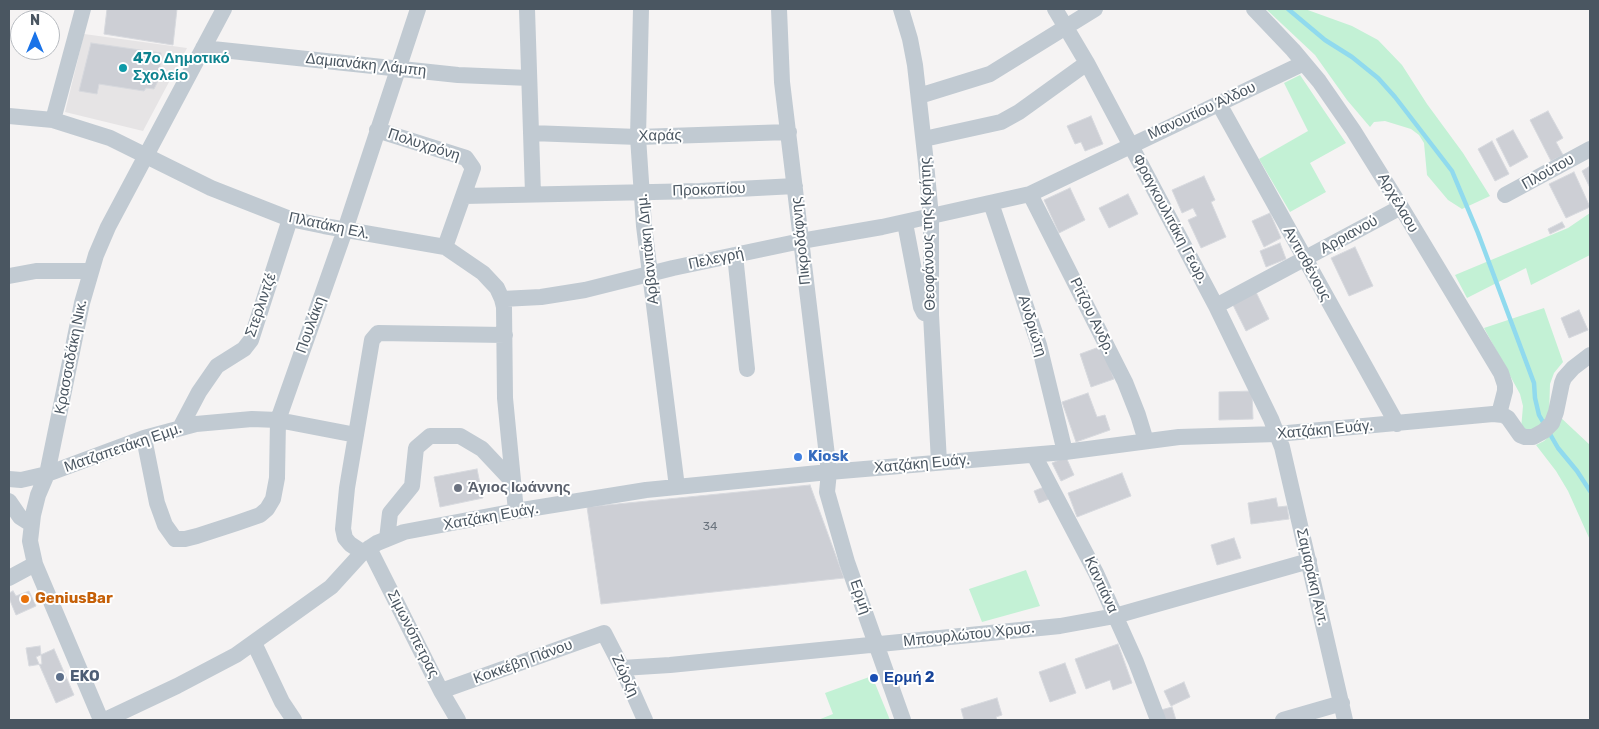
<!DOCTYPE html>
<meta charset="utf-8">
<style>
body{margin:0}
#map{position:relative;width:1599px;height:729px;overflow:hidden;background:#f5f3f3;font-family:Rubik,sans-serif}
canvas{display:block}
.frame{position:absolute;inset:0;border:10px solid #4a5661;pointer-events:none}
.north{position:absolute;left:10px;top:10px;width:50px;height:50px;box-sizing:border-box;background:#fff;border:1px solid #b7bbc0;border-radius:50%;rotate:0deg;font-size:14px;font-weight:700;line-height:20px;text-align:center;color:#4a5661}
.north::after{content:'';display:block;margin:auto;width:18px;height:22px;background:#1a73e8;clip-path:polygon(50% 0,100% 100%,50% 72%,0 100%)}
</style>
<div id="map">
<canvas width="1599" height="729"></canvas>
<div class="frame"></div>
<div class="north">N</div>
</div>
<script>
const ctx = document.querySelector('canvas').getContext('2d');
ctx.lineJoin = 'round';
function fill(path, color) { ctx.fillStyle = color; ctx.fill(path, 'evenodd'); }
const toPath = rows => new Path2D(rows.map(r => 'M' + r).join(''));
function trace(path, color, width, dash) { ctx.strokeStyle = color; ctx.lineWidth = width; ctx.lineCap = dash ? 'butt' : 'round'; ctx.setLineDash(dash || []); ctx.stroke(path); }
function label(font, color, halo, rows, align = 'center') {
  ctx.font = font + ' Rubik,sans-serif'; ctx.lineWidth = 4; ctx.setLineDash([]); ctx.textBaseline = 'middle'; ctx.strokeStyle = halo; ctx.fillStyle = color; for (const [text, x, y, turn = 0] of rows) {
    ctx.save(); ctx.translate(x, y); ctx.rotate((+turn || 0) * Math.PI / 180); ctx.textAlign = isNaN(turn) ? turn : align; if (halo) ctx.strokeText(text, 0, 0); ctx.fillText(text, 0, 0); ctx.restore();
  }
}
fill(toPath([
 [84,34,187,48,143,131,65,112]
]), '#e6e4e5');
fill(toPath([
 [1266,9,1305,9,1352,26,1378,40,1402,65,1427,104,1463,153,1490,196,1462,209,1448,200,1427,175,1424,143,1419,135,1411,129,1385,121,1374,122,1370,127,1347,100,1315,55],
 [1300,75,1346,143,1310,163,1326,192,1290,212,1259,159,1308,131,1284,83],
 [1590,213,1590,255,1531,285,1526,268,1467,298,1455,275,1568,228],
 [1544,308,1563,362,1554,373,1550,384,1549,415,1534,432,1521,429,1523,406,1520,394,1484,328],
 [1559,416,1590,445,1590,540,1568,491,1556,471,1536,445,1544,441,1551,434],
 [1026,570,1040,606,982,622,969,589],
 [872,676,890,720,818,720,833,714,825,693]
]), '#c3f1d5');
trace(toPath([
 [1288,9,1325,40,1352,57,1378,78,1395,97,1452,171,1478,233,1534,383,1535,398,1539,415,1558,448,1577,471,1590,491]
]), '#90daee', 4.5);
const building = toPath([
 [107,9,177,9,173,45,104,34,107,9],
 [91,43,161,53,160,67,164,69,154,89,146,88,144,91,99,84,97,94,79,91,91,43],
 [1548,111,1563,138,1556,142,1563,155,1551,161,1530,120,1548,111],
 [1091,116,1103,144,1085,151,1081,142,1075,144,1067,126,1091,116],
 [1513,130,1528,157,1510,167,1496,139,1513,130],
 [1492,141,1509,174,1495,181,1478,149,1492,141],
 [1590,166,1590,188,1582,171,1590,166],
 [1574,172,1590,207,1566,218,1549,184,1574,172],
 [1204,176,1215,200,1211,202,1226,237,1201,248,1188,220,1197,216,1193,208,1182,213,1172,190,1204,176],
 [1070,188,1085,220,1059,233,1044,200,1070,188],
 [1128,194,1138,214,1109,228,1099,208,1128,194],
 [1270,213,1281,238,1264,247,1252,221,1270,213],
 [1562,222,1565,227,1550,234,1548,229,1562,222],
 [1280,243,1286,259,1266,267,1260,251,1280,243],
 [1355,247,1373,286,1349,296,1331,258,1355,247],
 [1255,290,1269,319,1246,331,1231,301,1255,290],
 [1579,310,1588,330,1569,338,1561,318,1579,310],
 [1102,346,1114,379,1091,387,1080,354,1102,346],
 [1252,391,1253,419,1219,420,1219,392,1252,391],
 [1088,393,1097,417,1105,415,1110,430,1076,442,1062,402,1088,393],
 [1066,457,1074,475,1061,481,1052,463,1066,457],
 [477,469,483,498,440,507,434,477,477,469],
 [1122,473,1131,496,1077,517,1068,493,1122,473],
 [810,485,844,578,601,604,587,507,810,485],
 [1049,485,1054,497,1039,503,1034,491,1049,485],
 [1276,498,1278,507,1287,506,1289,519,1251,524,1248,503,1276,498],
 [1234,538,1241,558,1217,565,1211,545,1234,538],
 [13,591,16,596,29,591,36,606,16,615,9,598,9,593,13,591],
 [1118,644,1132,683,1113,690,1110,680,1086,689,1075,659,1118,644],
 [40,646,42,664,29,666,26,648,40,646],
 [54,649,74,695,56,703,36,657,54,649],
 [1065,663,1076,693,1050,702,1039,672,1065,663],
 [1184,682,1190,697,1171,706,1164,691,1184,682],
 [997,698,1002,715,996,717,997,720,964,720,961,709,997,698],
 [1172,707,1176,720,1165,720,1161,710,1172,707]
]);
fill(building, '#cdcfd5');
trace(building, '#d7d9de', 1);
trace(toPath([
 [527,9,533,194],
 [641,9,638,137,644,226,677,487],
 [779,9,782,82,829,472,827,492,847,562,903,720],
 [901,9,910,39,915,65,926,163,931,217,931,315,939,462],
 [1055,9,1087,63,1216,306,1271,419,1282,447,1345,720],
 [1254,9,1293,50,1319,81,1353,130,1401,207,1501,373,1505,385,1505,391,1499,414],
 [203,48,458,75,529,78],
 [919,96,990,74,1095,9],
 [1219,104,1397,424],
 [9,116,53,120,110,138,211,188,290,219,324,226,445,247,483,273,497,288,502,299,504,307,505,398,516,511],
 [53,120,83,9],
 [377,130,466,158,473,168,445,247],
 [531,133,638,137,789,132],
 [924,139,1001,122,1019,112,1087,63],
 [1030,194,1125,382,1138,415,1146,441],
 [1505,195,1590,149],
 [464,196,700,191,795,186],
 [991,203,1039,345,1065,452],
 [905,223,921,307,924,313,931,315],
 [735,255,747,369],
 [9,276,36,271,90,271],
 [502,299,541,297,585,290,673,268,801,241,882,227,1030,194,1304,63],
 [1216,306,1401,207],
 [180,428,199,392,217,366,244,349,251,340,290,219],
 [144,438,157,503,165,525,175,539,185,539,197,536,237,523,260,515,267,509,273,499,277,478,278,420,345,230,418,9],
 [1034,455,1096,573,1136,662,1158,720],
 [9,479,21,480,47,474,144,438,196,424,252,419,278,420,356,435],
 [9,501,20,517,31,524],
 [387,539,390,513,412,486,416,448,430,436,460,436,482,449,513,482],
 [369,548,441,691,458,720],
 [361,554,359,550,350,544,345,538,343,529,347,488,372,340,378,333,505,335],
 [9,578,35,564],
 [254,643,282,702,294,720],
 [622,668,670,665,1060,626,1115,616,1309,561],
 [441,691,604,633,622,668,645,720],
 [101,720,35,564,30,541,33,515,38,495,47,474,82,303,96,255,108,227,224,9],
 [105,720,177,686,236,655,331,587,362,553,377,543,404,532,516,511,646,490,829,472,1065,452,1179,437,1277,434,1493,414,1503,415,1508,418,1520,435,1525,437,1533,437,1544,431,1552,423,1556,412,1562,383,1564,378,1573,368,1590,355],
 [1283,720,1342,703]
]), '#c1cad2', 16);
for (const [x, y, r, color] of [
 [123,68,5,"#0f9aa8"],
 [798,457,5,"#3f7fe0"],
 [458,488,5,"#6b7280"],
 [25,599,5,"#e8710a"],
 [60,677,5,"#5c6f8a"],
 [874,678,5,"#1a4fb4"]
]) { const dot = new Path2D(); dot.arc(x, y, r, 0, 2 * Math.PI); ctx.fillStyle = color; ctx.fill(dot); trace(dot, '#fff', 2); }
label('12px', '#6b747e', null, [
 ["34",710,527]
]);
label('bold 15px', '#0d838f', '#fff', [
 ["47ο Δημοτικό",133,59],
 ["Σχολείο",133,76]
], 'left');
label('15px', '#4a5661', '#fff', [
 ["Δαμιανάκη Λάμπη",366,65,6],
 ["Μανουτίου Άλδου",1202,111,-25],
 ["Χαράς",660,136,-1],
 ["Πολυχρόνη",424,145,18],
 ["Πλούτου",1548,172,-29],
 ["Προκοπίου",709,190,-2],
 ["Αρχέλαου",1398,203,60],
 ["Φραγκουλιτάκη Γεωρ.",1170,219,62],
 ["Πλατάκη Ελ.",329,226,12],
 ["Θεοφάνους της Κρήτης",928,234,-92],
 ["Αρριανού",1349,235,-29],
 ["Πικροδάφνης",801,241,-96],
 ["Αρβανιτάκη Δημ.",648,249,-96],
 ["Πελεγρή",716,259,-12],
 ["Αντισθένους",1307,264,61],
 ["Στερλιντζέ",261,305,-71],
 ["Ρίτζου Ανδρ.",1092,316,64],
 ["Πουλάκη",311,325,-70],
 ["Ανδριώτη",1032,326,73],
 ["Κρασσαδάκη Νικ.",71,357,-79],
 ["Χατζάκη Ευάγ.",1325,430,-5],
 ["Ματζαπετάκη Εμμ.",123,448,-19],
 ["Χατζάκη Ευάγ.",922,464,-5],
 ["Χατζάκη Ευάγ.",491,517,-10],
 ["Σαμαράκη Αντ.",1312,577,77],
 ["Καντιάνα",1101,585,65],
 ["Ερμή",860,597,71],
 ["Σιμωνόπετρας",413,634,63],
 ["Μπουρλώτου Χρυσ.",969,635,-6],
 ["Κοκκέβη Πάνου",523,662,-20],
 ["Ζώρζη",625,676,65]
]);
label('bold 15px', '#366cbe', '#fff', [
 ["Kiosk",808,457]
], 'left');
label('bold 15px', '#5b616d', '#fff', [
 ["Άγιος Ιωάννης",468,488]
], 'left');
label('bold 15px', '#c56008', '#fff', [
 ["GeniusBar",35,599]
], 'left');
label('bold 15px', '#4e5e75', '#fff', [
 ["EKO",70,677]
], 'left');
label('bold 15px', '#164399', '#fff', [
 ["Ερμή 2",884,678]
], 'left');
</script>
